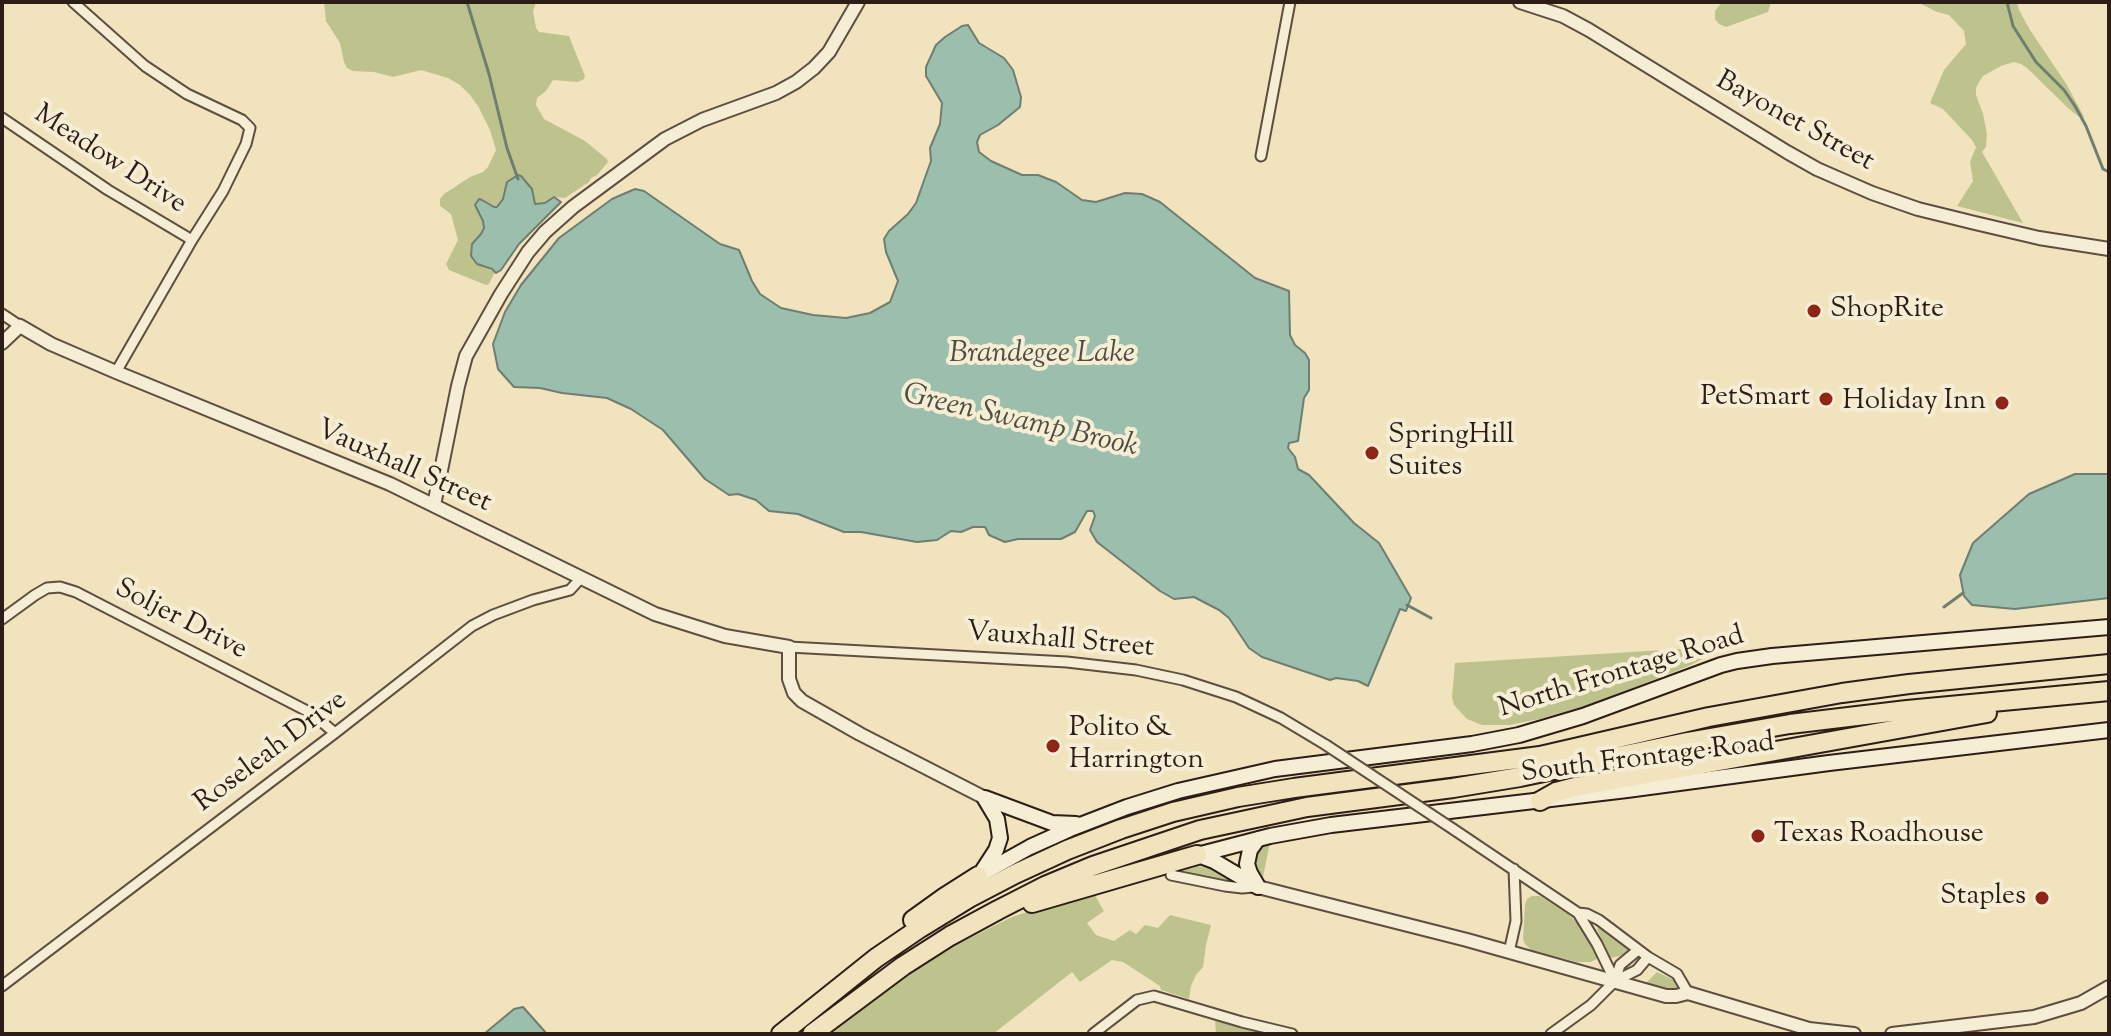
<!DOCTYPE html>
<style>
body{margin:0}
#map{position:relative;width:2111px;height:1036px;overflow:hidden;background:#f0e3bd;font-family:"Sorts Mill Goudy",serif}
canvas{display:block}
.frame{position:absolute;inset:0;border:4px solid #2d1d17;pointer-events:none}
</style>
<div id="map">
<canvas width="2111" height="1036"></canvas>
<div class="frame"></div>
</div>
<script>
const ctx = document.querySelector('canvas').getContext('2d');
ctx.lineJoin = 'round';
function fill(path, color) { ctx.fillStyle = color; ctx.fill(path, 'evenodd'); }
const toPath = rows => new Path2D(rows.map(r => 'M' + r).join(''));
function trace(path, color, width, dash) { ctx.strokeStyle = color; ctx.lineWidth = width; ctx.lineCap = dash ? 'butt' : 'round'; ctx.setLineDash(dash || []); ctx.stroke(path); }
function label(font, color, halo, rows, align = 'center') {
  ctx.font = font + ' "Sorts Mill Goudy",serif'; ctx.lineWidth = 8; ctx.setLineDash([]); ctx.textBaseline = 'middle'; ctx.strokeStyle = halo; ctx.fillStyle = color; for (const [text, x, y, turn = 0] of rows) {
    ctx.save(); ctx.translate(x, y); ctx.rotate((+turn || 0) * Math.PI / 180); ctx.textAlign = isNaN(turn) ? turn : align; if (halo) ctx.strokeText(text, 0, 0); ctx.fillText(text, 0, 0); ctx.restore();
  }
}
fill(toPath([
 [324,2,536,2,533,11,536,28,539,32,569,36,585,76,584,79,578,82,553,80,546,91,537,98,536,105,544,119,585,141,607,159,608,162,597,175,591,178,589,182,565,198,554,197,545,203,535,204,532,189,521,176,507,182,503,199,497,208,494,207,482,200,478,213,483,221,484,228,481,234,476,238,483,267,495,272,489,284,486,285,449,270,446,264,458,240,451,214,440,206,440,199,444,194,470,177,483,172,488,167,496,150,490,130,478,106,470,95,460,85,448,78,421,70,393,77,374,72,353,71,347,68,344,62,340,43,326,21],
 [1722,2,1771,2,1768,12,1726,27,1719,24,1715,19,1715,11],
 [1917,2,2017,2,2019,10,2030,30,2067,85,2084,117,2078,116,2069,109,2027,68,2021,64,2014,62,2001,66,1983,76,1979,82,1976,88,1976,95,1983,114,1987,134,1986,147,1982,152,2023,223,1957,206,1973,181,1970,162,1976,147,1972,140,1943,109,1930,103,1944,70,1966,44,1964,31,1949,15,1937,12],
 [1711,647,1702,659,1689,666,1586,706,1539,719,1510,725,1482,725,1467,719,1454,705,1452,697,1455,663],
 [1270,842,1263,877,1266,881,1256,872,1253,864,1257,849,1262,843],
 [1188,864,1222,871,1235,880,1232,884,1166,872],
 [1092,890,1104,911,1087,923,1096,935,1114,941,1130,930,1136,934,1145,925,1158,928,1170,915,1211,925,1206,945,1203,967,1196,975,1191,986,1189,999,1161,990,1160,986,1123,962,1112,960,1080,982,1072,972,993,1034,831,1034,900,980,960,943,1012,917],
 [1532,896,1540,896,1569,915,1580,926,1593,944,1598,958,1591,962,1577,962,1531,950,1525,944,1523,940,1525,904,1527,899],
 [1600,926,1629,951,1629,954,1610,958,1597,929],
 [1657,972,1676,981,1678,985,1676,990,1671,991,1646,983],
 [1215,1020,1272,1034,1216,1034]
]), '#bec38e');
const water = toPath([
 [968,25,979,43,1004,58,1013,70,1021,97,1020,107,998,125,980,135,977,142,979,152,991,161,1022,175,1038,175,1056,182,1082,200,1096,202,1125,193,1142,194,1160,202,1255,278,1289,291,1290,335,1295,345,1305,353,1309,360,1309,390,1304,398,1298,441,1289,443,1288,448,1295,457,1298,469,1309,475,1354,523,1379,543,1411,598,1406,611,1400,609,1368,686,1358,681,1336,678,1330,680,1262,657,1249,648,1229,618,1219,610,1194,597,1174,599,1160,591,1097,542,1090,530,1095,516,1093,511,1087,511,1075,532,1061,539,1018,539,1005,542,989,535,985,527,973,527,961,532,951,531,937,540,917,542,861,532,844,532,798,514,769,511,756,500,738,494,729,495,705,479,663,430,631,409,607,398,562,393,540,388,514,387,498,369,493,344,505,312,521,285,559,238,612,199,635,189,644,191,720,244,739,250,752,281,760,294,781,308,813,315,846,318,870,313,890,302,898,281,886,252,884,239,889,231,908,214,916,203,931,161,930,148,940,124,942,103,926,76,926,67,936,45,945,37,962,26,968,25],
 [518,175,521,176,532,189,535,204,545,203,554,197,561,202,519,244,501,270,496,273,492,269,477,264,471,256,472,244,481,234,484,228,483,221,475,205,479,199,482,200,494,207,497,207,503,199,507,182,518,175],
 [2075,474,2109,474,2109,598,2015,609,1972,605,1964,596,1960,575,1973,543,2029,494,2075,474],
 [523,1007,547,1034,484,1034,514,1009,523,1007]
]);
fill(water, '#9bbead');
trace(water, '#6f7e71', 2);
trace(toPath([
 [467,2,489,74,507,148,518,179],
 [2007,2,2013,26,2036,62,2064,90,2075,106,2086,126,2103,169,2109,172],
 [1407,605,1431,618],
 [1944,607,1963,593]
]), '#6f7e71', 3);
const minor = toPath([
 [2,118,108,190,192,240,223,191,246,144,250,128,242,120,187,94,145,66,73,2],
 [1261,156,1290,2],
 [2,314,20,326],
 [116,372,192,240],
 [2,619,35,595,47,588,60,587,76,592,311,713,335,733],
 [789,647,1067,662,1136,670,1183,680,1236,697,1281,718,1326,745],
 [1453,829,1578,913,1587,914,1599,920,1648,957,1677,974,1688,993],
 [1171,875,1225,886,1242,888,1254,887],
 [1578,913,1597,944,1615,981],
 [1509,952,1516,921,1514,869],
 [1615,981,1620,965,1638,950],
 [2,986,335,733,472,626,493,615,533,600,570,590,580,579],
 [1093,1034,1137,1000,1154,996,1242,1022,1292,1034],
 [1551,1034,1591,1005,1615,981,1637,970,1648,957]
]);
const tertiary = toPath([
 [1520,2,1563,16,1589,30,1787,152,1817,169,1872,193,1918,209,1975,223,2039,238,2109,249],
 [2,343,20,326,51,344,116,372,390,484,655,614,725,636,789,647,789,679,794,693,802,701,860,734,985,798],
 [434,505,458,386,466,356,501,294,528,252,545,232,573,207,665,139,702,120,776,93,796,82,814,68,829,52,858,2],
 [1258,887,1467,940,1666,996,1676,996,1688,993,1809,1029,1854,1034],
 [1892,1034,2034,1017,2081,1003,2109,987]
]);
const secondary = toPath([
 [985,798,1052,823,1076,824],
 [1197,855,1270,836,1331,825,1627,790,1829,763,2109,730],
 [1198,855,1214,861,1258,887],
 [983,870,996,850,1000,838,997,819,985,799],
 [978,876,1030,847,1070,829,1127,807,1178,791,1275,769,1472,744,1519,735,1583,716,1721,665,1737,661,1772,656,2109,627],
 [1257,885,1250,873,1247,864,1250,850,1258,839]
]);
const motorway = toPath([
 [1540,801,1556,792,1575,787,1987,713],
 [1032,903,1197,855],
 [913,920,945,897,978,876],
 [781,1034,876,958,920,928,969,898,1015,874,1067,850,1121,829,1173,812,1238,797,1294,788,1540,756,1709,717,1842,693,1909,684,2109,664],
 [812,1034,903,966,950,936,998,910,1045,886,1093,866,1200,830,1307,807,1453,788,1520,777,1687,742,1790,724,1907,710,2109,691]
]);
trace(minor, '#5e4e40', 13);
trace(tertiary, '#5e4e40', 16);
trace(secondary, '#2d1d17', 18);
trace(motorway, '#2d1d17', 22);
trace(minor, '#f5edd4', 9);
trace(tertiary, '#f5edd4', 12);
trace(secondary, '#f5edd4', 14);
trace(motorway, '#f0e3bd', 18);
const minorBridge = toPath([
 [1326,745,1453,829]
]);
trace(minorBridge, '#5e4e40', 13, []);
trace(minorBridge, '#f5edd4', 9);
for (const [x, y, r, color] of [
 [1814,311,8,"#8f2418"],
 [1826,399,8,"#8f2418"],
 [2002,403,8,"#8f2418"],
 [1372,453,8,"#8f2418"],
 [1053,746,8,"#8f2418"],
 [1758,836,8,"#8f2418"],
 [2042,898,8,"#8f2418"]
]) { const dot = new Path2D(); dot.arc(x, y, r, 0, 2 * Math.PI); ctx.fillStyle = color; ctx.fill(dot); trace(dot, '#f5edd4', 3); }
label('28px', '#2d1d17', '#f5edd4', [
 ["Bayonet Street",1794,123,29],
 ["Meadow Drive",109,161,33],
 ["Vauxhall Street",403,468,24],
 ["Soljer Drive",180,621,27],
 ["Vauxhall Street",1060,642,5],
 ["North Frontage Road",1622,674,-17],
 ["Roseleah Drive",272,753,-37],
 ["South Frontage Road",1648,760,-7]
]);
label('28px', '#2d1d17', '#f5edd4', [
 ["ShopRite",1830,311],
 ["PetSmart",1810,399,"right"],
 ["Holiday Inn",1986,403,"right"],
 ["SpringHill",1388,437],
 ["Suites",1388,469],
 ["Polito &",1069,730],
 ["Harrington",1069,762],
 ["Texas Roadhouse",1774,836],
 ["Staples",2026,898,"right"]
], 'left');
label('italic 30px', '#4e4d44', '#f5edd4', [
 ["Brandegee Lake",1042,356],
 ["Green Swamp Brook",1020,423,13]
]);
</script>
